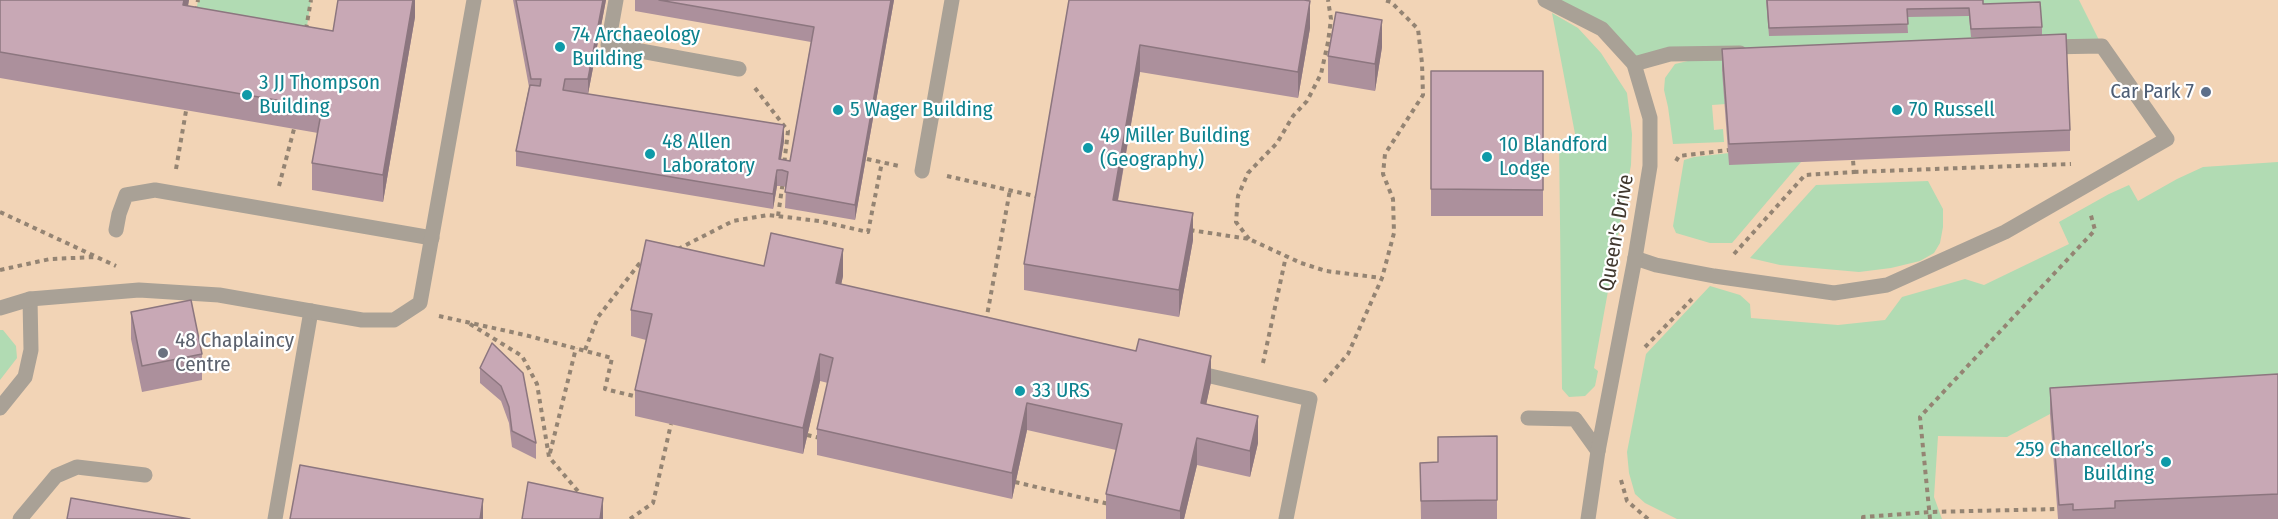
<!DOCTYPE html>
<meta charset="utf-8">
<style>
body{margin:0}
canvas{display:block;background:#f5ddc5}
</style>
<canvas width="2278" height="519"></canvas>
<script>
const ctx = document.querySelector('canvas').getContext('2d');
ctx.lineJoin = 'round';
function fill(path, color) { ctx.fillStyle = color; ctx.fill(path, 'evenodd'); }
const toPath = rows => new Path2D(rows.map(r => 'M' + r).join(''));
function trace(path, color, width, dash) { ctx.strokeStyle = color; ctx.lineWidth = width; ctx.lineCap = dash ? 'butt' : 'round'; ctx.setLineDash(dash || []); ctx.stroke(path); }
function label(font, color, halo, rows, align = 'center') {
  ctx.font = font + ' "Fira Sans Condensed",sans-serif'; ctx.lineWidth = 4.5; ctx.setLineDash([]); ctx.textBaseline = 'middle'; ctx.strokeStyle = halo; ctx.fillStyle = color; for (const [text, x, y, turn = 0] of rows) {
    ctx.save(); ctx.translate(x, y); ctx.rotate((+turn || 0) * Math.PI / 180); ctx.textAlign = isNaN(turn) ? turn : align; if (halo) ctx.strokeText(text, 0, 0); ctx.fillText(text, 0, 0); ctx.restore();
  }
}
fill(toPath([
 [0,0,2278,0,2278,519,0,519]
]), '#f2d4b6');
fill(toPath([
 [198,0,311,0,303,52,193,33],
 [1545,0,2079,0,2102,46,1670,54,1634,64,1602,29],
 [1552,13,1578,28,1601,53,1627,93,1632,134,1631,165,1594,368,1598,371,1595,386,1585,396,1569,397,1562,389,1559,139,1576,139],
 [1744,59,1726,104,1712,105,1714,130,1723,129,1724,142,1673,144,1668,107,1664,90,1665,78,1675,64,1692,60],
 [1729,153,1801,162,1732,243,1710,243,1676,233,1673,226,1684,160,1694,157],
 [2278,162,2278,401,2050,414,2007,437,1938,436,1934,497,1942,519,1677,519,1645,503,1635,494,1629,473,1627,452,1646,354,1710,286,1740,295,1750,304,1751,318,1838,325,1885,320,1902,297,1965,279,1984,285,2069,244,2059,222,2109,194,2129,185,2138,201,2177,179,2203,167],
 [1928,181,1943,209,1943,227,1940,243,1934,253,1920,261,1891,268,1859,272,1780,265,1750,258,1816,185],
 [0,330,3,330,16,346,17,358,0,380]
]), '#b1dbb3');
trace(toPath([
 [196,11,198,0],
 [306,29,311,0],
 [755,88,788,131,784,165],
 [867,159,899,166],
 [1676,161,1679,156,1729,150],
 [176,169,186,111],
 [1854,172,2071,164],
 [947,176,1039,197],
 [279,186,294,129],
 [0,212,116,266],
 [778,216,783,181],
 [1190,230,1249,239,1301,263,1326,271,1382,278],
 [1249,239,1236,222,1238,196,1248,173,1277,143,1293,116,1307,101,1321,74,1328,42,1331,19,1328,0],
 [678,249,733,221,768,215,819,221,868,232,882,162],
 [1734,254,1805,175,1854,172,1853,160],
 [0,270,50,259,97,257],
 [439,316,525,335,612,358,605,389,638,397],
 [986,321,1010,190],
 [470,324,522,356,537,384,549,457,582,496],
 [1645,347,1692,299],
 [585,350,598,317,639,264,646,261],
 [1263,363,1286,256],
 [1324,382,1348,354,1382,278,1394,233,1393,199,1383,174,1385,154,1423,95,1422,63,1418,29,1391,2,1384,0],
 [807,435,820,438],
 [550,453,576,348],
 [1621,480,1627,501,1648,519],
 [1015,482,1109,504],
 [630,519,653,503,671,424],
 [1863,519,1863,517,1930,512,2057,509],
 [1930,519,1920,417,2095,230,2090,212]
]), '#948473', 4, [4.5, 4.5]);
trace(toPath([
 [616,0,608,45,739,69],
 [1634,64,1670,54,1740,53],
 [922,171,952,0],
 [116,230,119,214,126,195,155,190,432,238],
 [1635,258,1656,265,1714,276,1834,293,1887,285,2005,232,2167,139,2102,46,2046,47],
 [1193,372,1310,399,1286,519],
 [0,408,25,377,31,350,30,299],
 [1528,418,1575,419,1598,451],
 [20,519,56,476,77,467,145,475],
 [275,519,311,311]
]), '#a9a196', 15);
trace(toPath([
 [1545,0,1602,29,1634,64,1650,118,1650,166,1635,258,1598,451,1588,519],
 [0,308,30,299,139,290,219,295,362,320,394,320,420,303,474,0]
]), '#a9a196', 15);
fill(toPath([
 [0,0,189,0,188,6,333,31,415,0,415,17,383,202,312,190,312,163,318,133,0,78],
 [513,0,606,0,588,94,784,141,781,159,790,161,811,42,635,11,635,0,894,0,855,220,785,208,786,187,782,186,777,186,773,209,516,166,516,151,529,87],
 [1069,0,1310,28,1298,98,1140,72,1118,201,1193,240,1179,317,1024,290,1024,264],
 [1766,0,1983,0,1983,4,2042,27,2042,35,2070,130,2070,151,1729,165,1722,70,1722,49,2002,37,1971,37,1969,16,1907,17,1908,33,1769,36],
 [1382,47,1375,91,1328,83,1328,56],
 [1431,71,1543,71,1543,216,1431,216],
 [843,276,841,284,1211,382,1206,404,1258,443,1250,477,1197,465,1184,519,1106,519,1106,494,1116,450,1027,430,1012,499,817,455,817,429,828,383,820,381,803,454,635,416,635,390,646,340,631,336,631,310],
 [131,312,202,354,202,380,142,392,131,339],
 [492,343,536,443,536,459,512,447,509,423,501,401,480,383,480,368],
 [2278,374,2278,519,2058,519,2050,414,2050,388],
 [1497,436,1497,519,1421,519,1420,463,1438,462]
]), '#ac909c');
fill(toPath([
 [184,0,189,0,183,31,183,5],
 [413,0,415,0,415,17,383,202,383,175],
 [603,0,606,0,588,94,588,79],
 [891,0,894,0,855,220,855,205],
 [1310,1,1310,28,1298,98,1298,72],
 [1382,20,1382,47,1375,91,1375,64],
 [1140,45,1140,72,1113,227,1113,200],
 [784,125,784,141,779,170,779,159],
 [777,170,777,186,773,209,773,194],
 [1193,213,1193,240,1179,317,1179,290],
 [843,249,843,276,836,309,836,283],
 [820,354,820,381,803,454,803,428],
 [1211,356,1211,382,1201,429,1201,403],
 [1027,403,1027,430,1012,499,1012,473],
 [1258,416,1258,443,1250,477,1250,451],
 [1197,438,1197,465,1184,519,1180,519,1180,511],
 [603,498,603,519,600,519],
 [483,499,483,519,480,519]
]), '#8c767f');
const building = toPath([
 [0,0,184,0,183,5,333,31,338,0,413,0,383,175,312,163,322,108,0,52,0,0],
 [516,0,603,0,588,79,565,79,563,90,784,125,779,159,790,161,814,27,659,0,891,0,855,205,785,192,788,172,782,170,777,170,773,194,516,151,530,85,540,86,541,79,531,79,516,0],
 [1069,0,1304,0,1310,1,1298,72,1140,45,1113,200,1193,213,1179,290,1024,264,1069,0],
 [1767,0,1983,0,1983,4,2040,2,2042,27,1971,29,1969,8,1907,9,1908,24,1769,28,1767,0],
 [1336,12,1382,20,1375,64,1328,56,1336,12],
 [2066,34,2070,130,1729,144,1722,49,2066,34],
 [1431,71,1543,71,1543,190,1431,189,1431,71],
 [771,233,843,249,836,283,1136,351,1139,339,1211,356,1201,403,1258,416,1250,451,1197,438,1180,511,1106,494,1122,424,1027,403,1012,473,817,429,833,358,820,354,803,428,635,390,652,314,631,310,646,240,764,266,771,233],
 [191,300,202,354,142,366,131,312,191,300],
 [492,343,523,373,536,443,512,431,509,407,501,386,480,368,492,343],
 [2278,374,2278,494,2115,501,2115,508,2073,510,2073,504,2059,505,2050,388,2278,374],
 [1497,436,1497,500,1421,501,1420,463,1438,462,1438,437,1497,436],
 [300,465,483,499,480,519,290,519,300,465],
 [528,482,603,498,600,519,522,519,528,482],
 [71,498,190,519,67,519,71,498]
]);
fill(building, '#c8a8b5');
trace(building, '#8c767f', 1.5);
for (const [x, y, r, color] of [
 [560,47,6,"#0f9aa8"],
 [2206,92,6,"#5c6f8a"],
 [247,95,6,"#0f9aa8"],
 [838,110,6,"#0f9aa8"],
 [1897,110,6,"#0f9aa8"],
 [1088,148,6,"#0f9aa8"],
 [650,154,6,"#0f9aa8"],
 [1487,157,6,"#0f9aa8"],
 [163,353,6,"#6b7280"],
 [1020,391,6,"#0f9aa8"],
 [2166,462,6,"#0f9aa8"]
]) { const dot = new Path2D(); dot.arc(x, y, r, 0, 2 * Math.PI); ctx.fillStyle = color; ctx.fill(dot); trace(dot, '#fff', 2); }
label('21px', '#0d838f', '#fff', [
 ["74 Archaeology",572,35],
 ["Building",572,59],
 ["3 JJ Thompson",259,83],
 ["Building",259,107],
 ["5 Wager Building",850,110],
 ["70 Russell",1909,110],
 ["49 Miller Building",1100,136],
 ["(Geography)",1100,160],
 ["48 Allen",662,142],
 ["Laboratory",662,166],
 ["10 Blandford",1499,145],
 ["Lodge",1499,169],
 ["33 URS",1032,391],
 ["259 Chancellor’s",2154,450,"right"],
 ["Building",2154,474,"right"]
], 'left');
label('21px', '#4e5e75', '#fff', [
 ["Car Park 7",2194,92]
], 'right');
label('21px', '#40372d', '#fff', [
 ["Queen's Drive",1617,233,-80]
]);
label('21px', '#5b616d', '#fff', [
 ["48 Chaplaincy",175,341],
 ["Centre",175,365]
], 'left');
</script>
